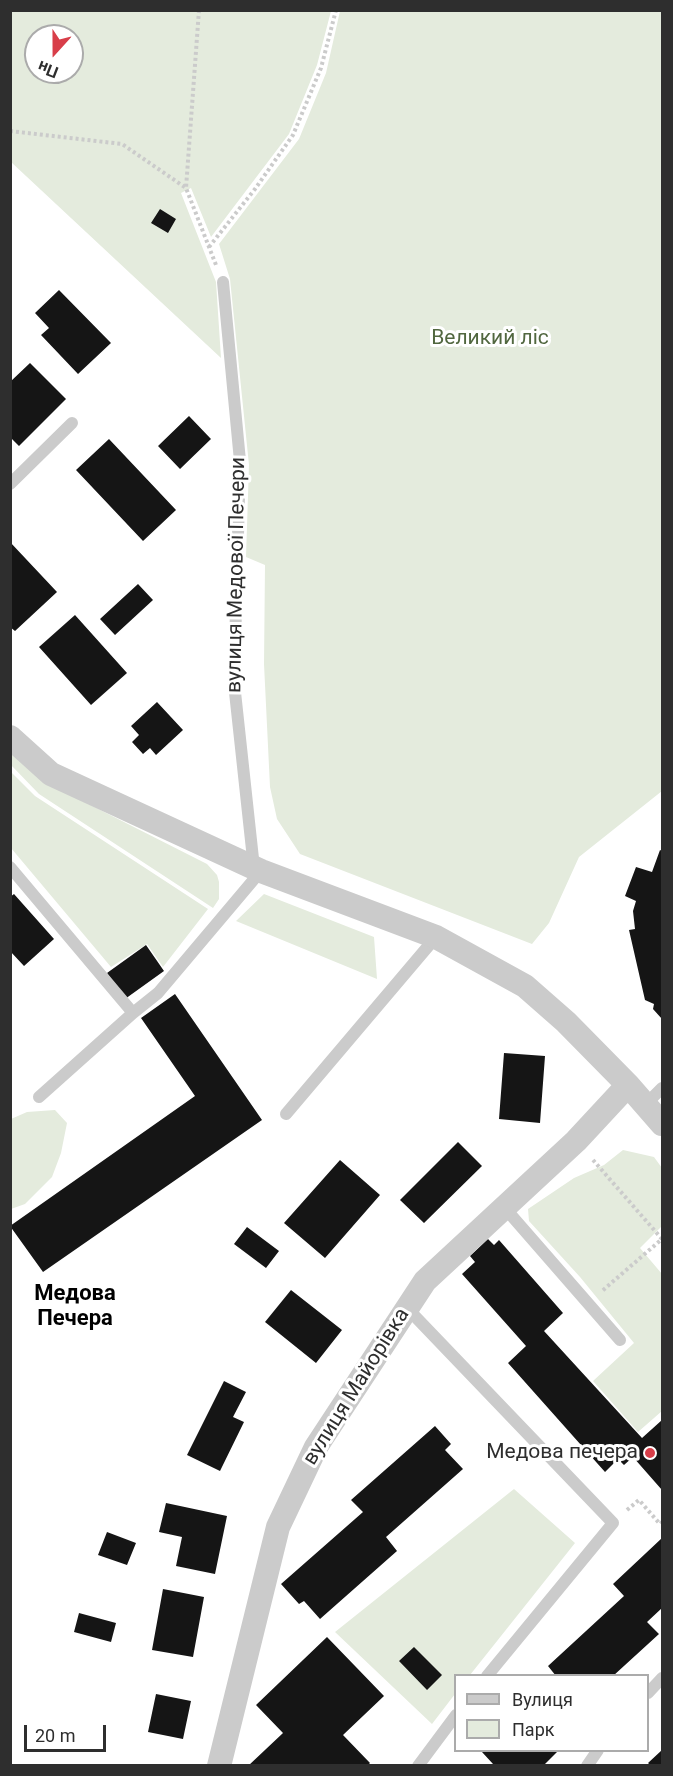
<!DOCTYPE html>
<meta charset="utf-8">
<style>
body{margin:0}
#map{position:relative;width:673px;height:1776px;overflow:hidden;background:#fff;font-family:Roboto,sans-serif}
canvas{display:block}
.frame{position:absolute;inset:0;border:12px solid #2e2e2e;pointer-events:none}
.legend{position:absolute;left:454px;top:1674px;width:195px;height:78px;box-sizing:border-box;background:#fff;border:2px solid #ababab;margin:0;padding:8px 10px;list-style:none;font-size:18px;color:#2e2e2e}
.legend li{display:flex;align-items:center;gap:12px;height:30px}
.legend b{width:30px;border:2px solid #ababab}
.north{position:absolute;left:24px;top:24px;width:60px;height:60px;box-sizing:border-box;background:#fff;border:2px solid #ababab;border-radius:50%;rotate:201deg;font-size:16px;font-weight:700;line-height:24px;text-align:center;color:#2e2e2e}
.north::after{content:'';display:block;margin:auto;width:21px;height:27px;background:#d83e49;clip-path:polygon(50% 0,100% 100%,50% 72%,0 100%)}
.scale{position:absolute;left:24px;top:1725px;width:82px;height:27px;box-sizing:border-box;border:3px solid #2e2e2e;border-top:0;padding-left:8px;font-size:18px;line-height:21px;white-space:nowrap;color:#2e2e2e;-webkit-text-stroke:4px #fff;paint-order:stroke}
</style>
<div id="map">
<canvas width="673" height="1776"></canvas>
<div class="frame"></div>
<ul class="legend">
<li><b style="height:8px;background:#cbcbcb"></b>Вулиця</li>
<li><b style="height:16px;background:#e4ebdd"></b>Парк</li>
</ul>
<div class="north">Пн</div>
<div class="scale">20 m</div>
</div>
<script>
const ctx = document.querySelector('canvas').getContext('2d');
ctx.lineJoin = 'round';
function fill(path, color) { ctx.fillStyle = color; ctx.fill(path, 'evenodd'); }
const toPath = rows => new Path2D(rows.map(r => 'M' + r).join(''));
function trace(path, color, width, dash) { ctx.strokeStyle = color; ctx.lineWidth = width; ctx.lineCap = dash ? 'butt' : 'round'; ctx.setLineDash(dash || []); ctx.stroke(path); }
function label(font, color, halo, rows, align = 'center') {
  ctx.font = font + ' Roboto,sans-serif'; ctx.lineWidth = 6; ctx.setLineDash([]); ctx.textBaseline = 'middle'; ctx.strokeStyle = halo; ctx.fillStyle = color; for (const [text, x, y, turn = 0] of rows) {
    ctx.save(); ctx.translate(x, y); ctx.rotate((+turn || 0) * Math.PI / 180); ctx.textAlign = isNaN(turn) ? turn : align; if (halo) ctx.strokeText(text, 0, 0); ctx.fillText(text, 0, 0); ctx.restore();
  }
}
fill(toPath([
 [10,11,331,11,317,65,289,134,211,237,191,188,181,193,216,282,221,358,11,162],
 [36,36,72,36,72,72,36,72],
 [340,11,662,11,662,791,579,857,549,923,532,944,300,854,277,819,270,787,264,664,265,565,246,557,249,465,230,279,219,244,299,139,326,73],
 [10,751,43,781,207,864,217,875,219,882,219,899,213,908,39,794,11,765],
 [11,772,35,796,208,909,163,967,147,944,111,967,11,848],
 [264,894,374,937,377,979,236,921],
 [55,1110,67,1123,61,1153,52,1177,25,1204,11,1209,11,1119,27,1112],
 [623,1150,654,1157,662,1168,662,1226,640,1248,662,1274,662,1411,638,1432,593,1381,634,1343,580,1277,529,1221,528,1209,574,1178,604,1165],
 [514,1489,575,1543,470,1675,456,1676,455,1694,432,1724,335,1632]
]), '#e4ebdd');
fill(toPath([
 [160,209,176,219,168,233,151,223],
 [59,290,111,343,78,374,41,335,49,328,35,313],
 [30,363,66,399,19,446,10,437,10,382],
 [189,416,211,439,180,469,158,446],
 [109,439,176,510,143,541,76,470],
 [10,542,57,592,15,631,10,627],
 [138,584,153,600,115,635,100,619],
 [75,615,127,673,91,705,39,647],
 [157,702,183,730,156,755,150,748,143,754,132,742,139,735,131,726],
 [660,850,662,851,662,1019,653,1009,654,1004,645,1000,629,930,635,929,633,911,636,901,625,896,636,867,652,872],
 [14,894,54,939,24,966,10,951,10,897],
 [146,945,164,971,125,999,107,973],
 [175,994,262,1120,43,1272,10,1226,195,1096,141,1018],
 [504,1053,545,1056,540,1123,499,1119],
 [458,1142,482,1166,424,1223,400,1200],
 [340,1160,380,1195,325,1258,284,1223],
 [247,1227,279,1251,266,1268,234,1244],
 [488,1239,494,1245,499,1240,563,1313,544,1331,642,1438,662,1420,662,1490,633,1457,624,1465,618,1459,605,1472,508,1363,526,1346,462,1274,475,1262,470,1256],
 [291,1290,342,1330,316,1363,265,1322],
 [224,1381,246,1392,233,1417,244,1422,220,1471,187,1455],
 [435,1426,451,1444,445,1450,463,1469,386,1537,397,1551,320,1619,304,1601,299,1604,281,1584,363,1512,351,1500],
 [166,1503,227,1516,215,1574,176,1566,182,1537,159,1532],
 [107,1532,136,1543,127,1565,98,1555],
 [662,1538,662,1608,647,1622,659,1634,613,1676,556,1676,548,1666,624,1596,613,1584],
 [163,1589,204,1597,193,1657,152,1650],
 [79,1613,116,1623,111,1642,74,1632],
 [327,1637,384,1696,343,1735,370,1763,367,1766,248,1766,283,1733,256,1705],
 [414,1647,442,1675,427,1690,399,1661],
 [156,1694,191,1701,183,1739,148,1732],
 [483,1750,559,1750,543,1766,492,1766,493,1764,482,1752],
 [662,1750,662,1766,651,1766,648,1763]
]), '#151515');
trace(toPath([
 [199,10,186,188,216,265],
 [10,131,122,144,186,188],
 [209,247,255,189,293,135,321,68,336,10],
 [593,1160,662,1239,602,1291],
 [627,1510,639,1500,660,1524,662,1522]
]), '#cbcbcb', 4, [3, 3]);
trace(toPath([
 [223,282,240,461,234,683,254,868],
 [10,484,72,423],
 [10,867,133,1013],
 [39,1097,133,1013,158,993,261,871],
 [645,1105,662,1088],
 [286,1114,436,937],
 [504,1207,620,1340],
 [407,1308,613,1523,487,1676],
 [648,1693,662,1678],
 [418,1766,456,1715],
 [587,1766,598,1750]
]), '#cbcbcb', 12);
trace(toPath([
 [10,737,51,774,261,871,436,937,525,986,566,1022,628,1085,662,1124],
 [219,1766,278,1527,316,1447,425,1281,576,1141,628,1085]
]), '#cbcbcb', 24);
for (const [x, y, r, color] of [
 [650,1453,6,"#d83e49"]
]) { const dot = new Path2D(); dot.arc(x, y, r, 0, 2 * Math.PI); ctx.fillStyle = color; ctx.fill(dot); trace(dot, '#fff', 2); }
label('21px', '#51673f', '#fff', [
 ["Великий ліс",490,339]
]);
label('21px', '#2e2e2e', '#fff', [
 ["вулиця Медової Печери",237,575,-89],
 ["вулиця Майорівка",357,1387,-58]
]);
label('21px', '#2e2e2e', '#fff', [
 ["Медова печера",638,1453]
], 'right');
label('bold 22px', '#000', '#fff', [
 ["Медова",75,1294],
 ["Печера",75,1319]
]);
</script>
